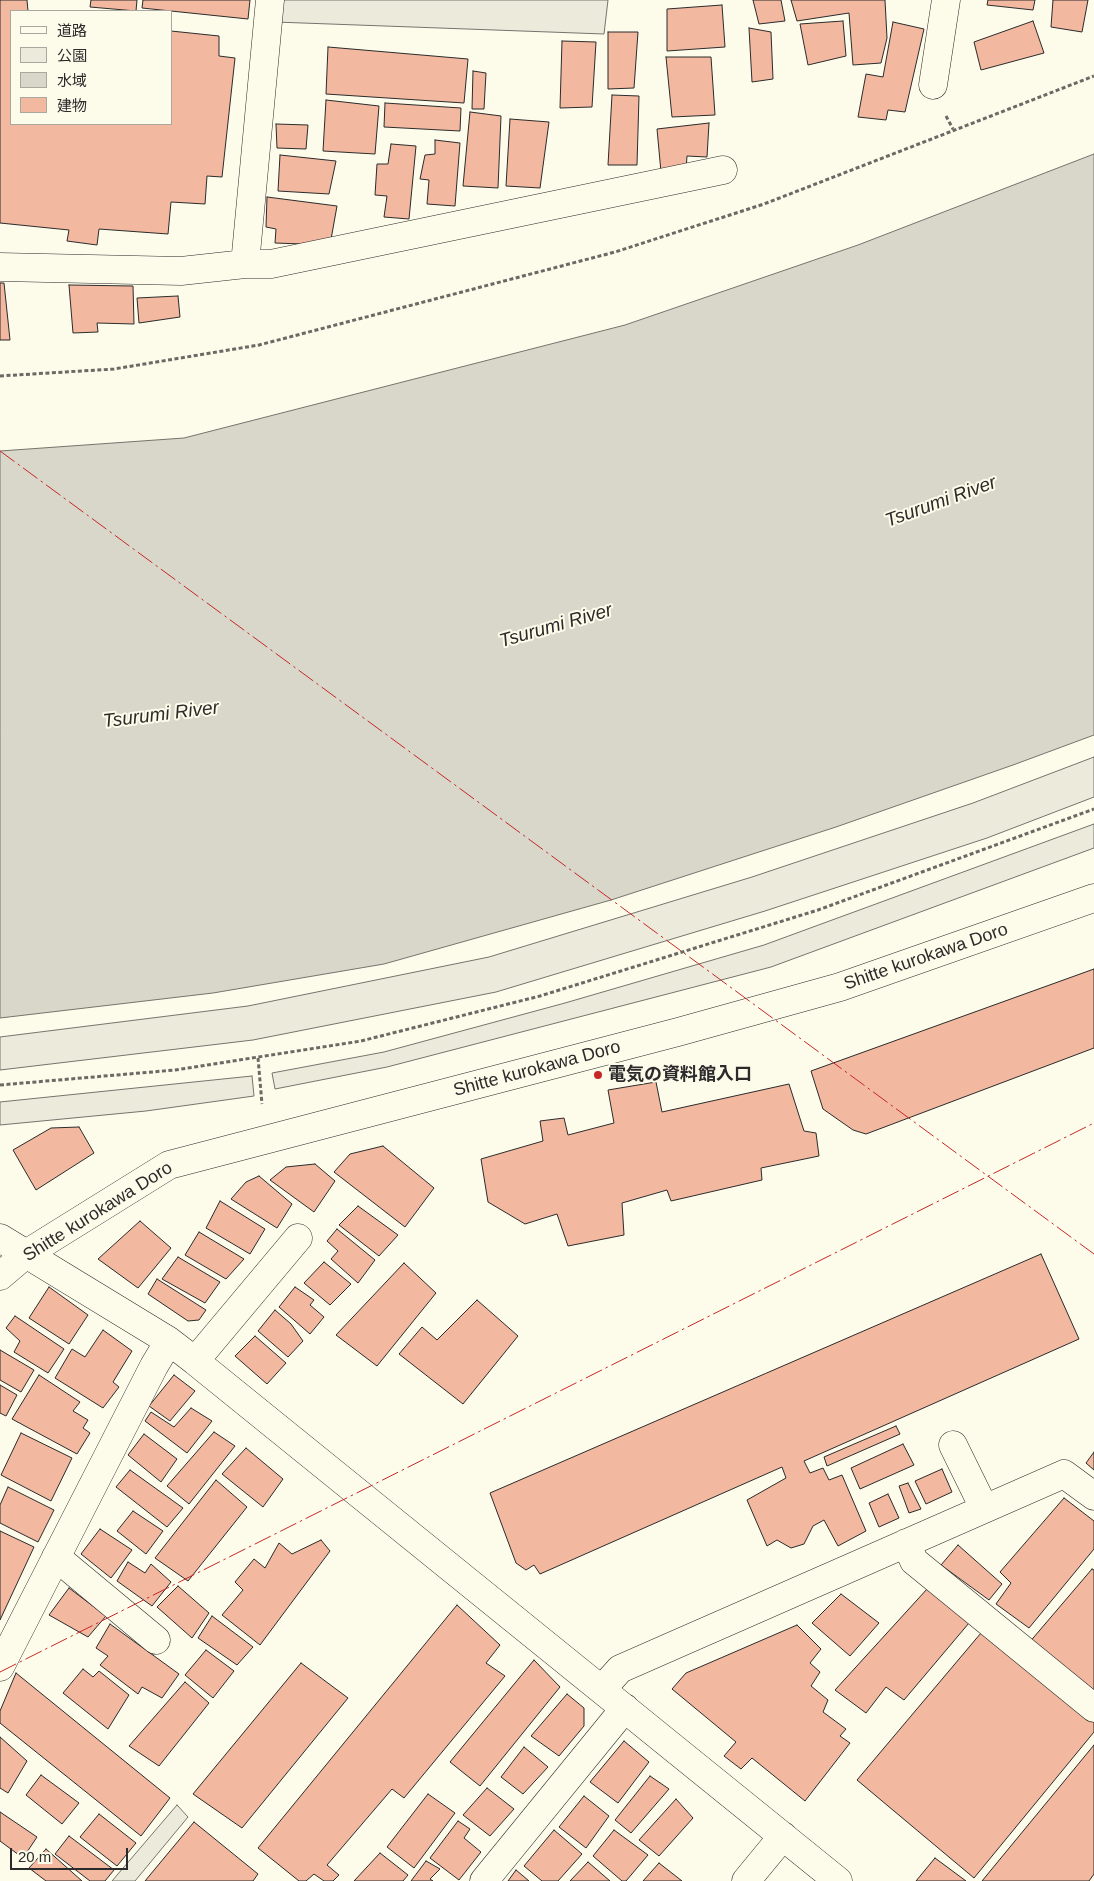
<!DOCTYPE html>
<meta charset="utf-8">
<style>
body{margin:0}
#map{position:relative;width:1094px;height:1881px;overflow:hidden;background:#fdfbea;font-family:Helvetica,"Noto Sans JP",sans-serif}
canvas{display:block}
.legend{position:absolute;left:10px;top:10px;width:162px;height:115px;box-sizing:border-box;background:#fdfbea;border:1px solid #a9a89e;margin:0;padding:6px 9px;list-style:none;font-size:15px;color:#2b2b2b}
.legend li{display:flex;align-items:center;gap:10px;height:25px}
.legend b{width:25px;border:1px solid #a9a89e}
.scale{position:absolute;left:10px;top:1848px;width:118px;height:22px;box-sizing:border-box;border:2px solid #2b2b2b;border-top:0;padding-left:6px;font-size:15px;line-height:18px;white-space:nowrap;color:#2b2b2b;-webkit-text-stroke:4px #fdfbea;paint-order:stroke}
</style>
<div id="map">
<canvas width="1094" height="1881"></canvas>
<ul class="legend">
<li><b style="height:6px;background:#fdfbea"></b>道路</li>
<li><b style="height:14px;background:#ecebdb"></b>公園</li>
<li><b style="height:14px;background:#d8d7c9"></b>水域</li>
<li><b style="height:14px;background:#f2b8a0"></b>建物</li>
</ul>
<div class="scale">20 m</div>
</div>
<script>
const ctx = document.querySelector('canvas').getContext('2d');
ctx.lineJoin = 'round';
function fill(path, color) { ctx.fillStyle = color; ctx.fill(path, 'evenodd'); }
const toPath = rows => new Path2D(rows.map(r => 'M' + r).join(''));
function trace(path, color, width, dash) { ctx.strokeStyle = color; ctx.lineWidth = width; ctx.lineCap = dash ? 'butt' : 'round'; ctx.setLineDash(dash || []); ctx.stroke(path); }
function label(font, color, halo, rows, align = 'center') {
  ctx.font = font + ' Helvetica,"Noto Sans JP",sans-serif'; ctx.lineWidth = 4; ctx.setLineDash([]); ctx.textBaseline = 'middle'; ctx.strokeStyle = halo; ctx.fillStyle = color; for (const [text, x, y, turn = 0] of rows) {
    ctx.save(); ctx.translate(x, y); ctx.rotate((+turn || 0) * Math.PI / 180); ctx.textAlign = isNaN(turn) ? turn : align; if (halo) ctx.strokeText(text, 0, 0); ctx.fillText(text, 0, 0); ctx.restore();
  }
}
const green = toPath([
 [278,0,608,0,604,34,275,22,278,0],
 [1094,757,1094,797,987,838,765,911,496,992,253,1040,0,1070,0,1037,248,1006,489,957,752,877,973,803,1094,757],
 [1094,824,1094,848,771,967,387,1067,275,1089,272,1073,384,1052,565,1003,764,945,1094,824],
 [252,1076,254,1096,146,1111,0,1125,0,1102,252,1076],
 [177,1805,188,1817,135,1881,112,1881,177,1805]
]);
fill(green, '#ecebdb');
trace(green, '#74746e', 1);
const water = toPath([
 [1094,154,1094,735,1013,765,836,827,611,900,384,964,213,993,0,1018,0,451,184,438,625,325,858,245,1094,154]
]);
fill(water, '#d8d7c9');
trace(water, '#74746e', 1);
const building = toPath([
 [0,0,27,0,28,11,11,11,11,124,171,124,171,31,219,36,219,56,235,58,222,177,207,176,205,204,171,202,168,234,99,229,97,245,67,241,69,230,0,223,0,0],
 [91,0,137,0,136,11,90,7,91,0],
 [143,0,250,0,248,19,142,8,143,0],
 [753,0,781,0,785,21,759,24,753,0],
 [791,0,885,0,887,38,881,63,853,65,849,13,797,21,791,0],
 [988,0,1035,0,1033,10,987,5,988,0],
 [1053,0,1088,0,1082,32,1051,27,1053,0],
 [722,5,725,47,667,51,667,9,722,5],
 [843,21,846,56,808,65,800,24,843,21],
 [1033,21,1044,53,981,70,974,42,1033,21],
 [893,22,924,29,905,112,888,110,886,120,858,117,866,74,883,77,893,22],
 [749,28,771,32,773,79,752,82,749,28],
 [608,32,638,32,634,88,608,89,608,32],
 [562,41,596,42,592,107,560,108,562,41],
 [328,47,468,59,464,103,326,94,328,47],
 [666,57,711,57,715,115,672,117,666,57],
 [473,71,486,73,484,109,472,109,473,71],
 [612,95,639,96,637,165,608,165,612,95],
 [326,100,379,106,375,154,323,151,326,100],
 [385,103,461,108,460,131,384,127,385,103],
 [470,112,501,116,498,188,463,186,470,112],
 [510,119,549,122,540,188,506,186,510,119],
 [709,123,707,157,687,156,686,170,661,172,657,129,709,123],
 [276,124,308,125,306,149,277,148,276,124],
 [435,140,460,143,455,206,427,204,429,180,420,179,425,155,435,154,435,140],
 [391,144,416,146,409,219,384,217,387,196,375,195,377,164,388,164,391,144],
 [280,155,336,161,329,194,278,191,280,155],
 [267,197,337,206,330,245,275,243,276,229,266,227,267,197],
 [0,283,4,283,10,340,0,340,0,283],
 [69,285,133,286,134,324,97,323,98,332,73,333,69,285],
 [178,296,180,317,139,323,137,298,178,296],
 [1094,969,1094,1048,866,1134,853,1130,823,1109,811,1071,1094,969],
 [656,1082,662,1112,789,1084,804,1131,816,1133,819,1156,761,1168,762,1180,671,1201,667,1190,622,1203,624,1235,568,1246,557,1214,525,1224,488,1202,481,1159,543,1141,540,1121,564,1118,568,1135,614,1123,608,1090,656,1082],
 [79,1127,94,1153,36,1190,13,1150,51,1128,79,1127],
 [383,1146,434,1188,405,1227,334,1172,350,1154,383,1146],
 [315,1164,335,1181,314,1212,270,1180,286,1167,315,1164],
 [259,1176,292,1204,277,1228,231,1199,246,1182,259,1176],
 [220,1201,265,1229,250,1254,206,1228,220,1201],
 [358,1206,398,1235,379,1256,339,1225,358,1206],
 [140,1221,171,1248,138,1288,98,1259,140,1221],
 [337,1229,375,1260,358,1283,331,1259,338,1251,327,1241,337,1229],
 [199,1232,244,1259,226,1279,185,1255,199,1232],
 [1041,1254,1079,1339,804,1461,810,1473,823,1468,829,1480,842,1475,866,1531,838,1546,824,1520,813,1526,804,1544,791,1548,777,1540,767,1546,747,1500,786,1478,782,1467,540,1574,534,1565,526,1570,516,1563,490,1493,1041,1254],
 [178,1257,220,1282,205,1303,162,1279,178,1257],
 [324,1262,351,1284,330,1305,304,1283,324,1262],
 [404,1263,436,1293,377,1366,336,1335,404,1263],
 [157,1279,206,1310,199,1320,188,1321,148,1294,157,1279],
 [49,1287,88,1315,69,1344,29,1318,49,1287],
 [295,1287,314,1300,310,1305,324,1317,310,1334,279,1307,295,1287],
 [477,1300,518,1336,463,1404,399,1354,422,1327,437,1340,477,1300],
 [275,1310,291,1324,303,1341,288,1357,258,1331,275,1310],
 [15,1316,64,1349,48,1373,14,1352,20,1341,6,1328,15,1316],
 [103,1330,132,1351,113,1382,119,1387,103,1408,55,1378,72,1349,85,1357,103,1330],
 [255,1336,286,1363,267,1384,235,1356,255,1336],
 [0,1350,34,1370,21,1392,0,1380,0,1350],
 [39,1375,80,1402,73,1411,88,1420,83,1428,90,1433,77,1454,12,1419,39,1375],
 [174,1375,195,1391,170,1421,149,1406,174,1375],
 [0,1385,17,1395,6,1416,0,1413,0,1385],
 [191,1408,212,1421,187,1453,145,1421,151,1412,174,1427,191,1408],
 [896,1426,900,1434,827,1466,824,1457,896,1426],
 [214,1432,235,1446,189,1504,167,1486,214,1432],
 [21,1433,72,1458,51,1501,1,1475,21,1433],
 [144,1434,177,1459,161,1482,128,1455,144,1434],
 [903,1444,914,1465,860,1489,851,1468,903,1444],
 [246,1448,283,1479,263,1507,222,1474,246,1448],
 [1094,1452,1094,1470,1086,1463,1094,1452],
 [942,1469,952,1492,926,1504,915,1481,942,1469],
 [130,1470,183,1508,167,1527,116,1487,130,1470],
 [216,1480,247,1507,188,1581,155,1558,216,1480],
 [908,1483,921,1509,909,1513,899,1486,908,1483],
 [8,1487,54,1510,38,1542,0,1523,0,1505,8,1487],
 [888,1494,899,1518,879,1527,869,1503,888,1494],
 [1064,1498,1094,1521,1094,1549,1029,1628,996,1604,1011,1583,1000,1572,1064,1498],
 [133,1511,163,1531,146,1554,117,1531,133,1511],
 [100,1529,132,1550,111,1578,81,1554,100,1529],
 [0,1531,34,1547,0,1620,0,1531],
 [321,1540,330,1551,260,1645,222,1615,243,1590,235,1582,254,1559,265,1568,279,1543,292,1554,321,1540],
 [958,1545,1002,1584,989,1600,941,1565,958,1545],
 [128,1562,145,1573,151,1564,171,1582,152,1606,117,1581,128,1562],
 [1092,1569,1094,1570,1094,1700,1028,1644,1092,1569],
 [178,1586,209,1613,192,1638,157,1607,178,1586],
 [69,1588,106,1616,88,1637,49,1615,69,1588],
 [928,1588,969,1623,904,1700,886,1687,866,1713,835,1690,928,1588],
 [841,1594,879,1623,850,1656,812,1623,841,1594],
 [457,1605,500,1645,486,1663,505,1676,404,1798,392,1789,327,1865,339,1875,333,1881,324,1881,314,1874,306,1881,299,1881,258,1848,457,1605],
 [212,1616,253,1647,237,1665,198,1638,212,1616],
 [110,1624,179,1674,162,1698,142,1687,138,1694,100,1665,108,1656,96,1648,110,1624],
 [797,1625,821,1649,810,1663,820,1672,811,1686,828,1700,823,1712,846,1729,840,1736,850,1743,805,1801,752,1758,741,1769,724,1756,736,1742,672,1689,686,1673,797,1625],
 [981,1633,1094,1722,1094,1732,974,1878,857,1780,981,1633],
 [206,1650,234,1671,213,1698,185,1675,206,1650],
 [534,1660,560,1687,480,1786,450,1762,534,1660],
 [301,1663,348,1698,242,1828,193,1794,301,1663],
 [83,1669,93,1677,99,1671,129,1695,108,1729,63,1693,83,1669],
 [16,1673,170,1798,141,1836,0,1723,0,1711,16,1673],
 [185,1682,209,1703,159,1766,129,1746,185,1682],
 [567,1694,584,1708,584,1726,559,1756,531,1736,567,1694],
 [0,1737,27,1761,8,1793,0,1788,0,1737],
 [624,1741,649,1762,618,1803,590,1782,624,1741],
 [1094,1745,1094,1874,1089,1881,982,1881,1094,1745],
 [524,1747,548,1767,523,1794,501,1777,524,1747],
 [41,1775,79,1803,62,1824,26,1795,41,1775],
 [650,1776,669,1789,631,1833,615,1820,650,1776],
 [487,1788,514,1809,490,1836,463,1815,487,1788],
 [428,1794,455,1813,414,1868,387,1847,428,1794],
 [584,1796,609,1816,586,1848,559,1827,584,1796],
 [676,1799,693,1818,659,1856,639,1840,676,1799],
 [0,1812,37,1837,23,1858,0,1841,0,1812],
 [99,1814,136,1843,117,1866,80,1837,99,1814],
 [458,1821,470,1829,464,1838,481,1852,459,1880,430,1858,458,1821],
 [194,1822,258,1874,253,1881,145,1881,194,1822],
 [554,1830,582,1854,558,1881,542,1881,524,1866,554,1830],
 [614,1830,648,1855,626,1881,622,1881,593,1856,614,1830],
 [69,1836,114,1870,105,1881,90,1881,55,1854,69,1836],
 [46,1849,82,1881,46,1881,29,1868,46,1849],
 [380,1853,408,1875,403,1881,354,1881,380,1853],
 [935,1858,966,1881,916,1881,935,1858],
 [426,1861,440,1869,430,1879,433,1881,411,1881,426,1861],
 [588,1862,610,1881,570,1881,588,1862],
 [659,1863,682,1881,643,1881,659,1863],
 [516,1870,529,1881,508,1881,516,1870]
]);
fill(building, '#f2b8a0');
trace(building, '#2b2b2b', 1);
const minor = toPath([
 [933,85,946,0],
 [245,264,270,0],
 [0,267,181,271,245,264,271,264,723,170],
 [0,1238,169,1341,195,1361,838,1881],
 [195,1361,298,1238],
 [953,1445,984,1508],
 [906,1543,914,1561,1094,1708],
 [56,1557,156,1640],
 [0,1667,154,1366,169,1341],
 [602,1689,620,1669,1064,1474,1094,1496],
 [484,1881,625,1708],
 [746,1881,783,1836]
]);
const major = toPath([
 [0,1276,26,1254,169,1165,678,1032,840,987,1094,898]
]);
trace(minor, '#2b2b2b', 29);
trace(major, '#2b2b2b', 29);
trace(toPath([
 [946,116,953,129],
 [0,376,114,369,259,345,615,252,764,204,1094,76],
 [258,1058,262,1104],
 [0,1085,175,1070,361,1041,540,996,818,910,1094,809]
]), '#6a6964', 3, [4, 2.5]);
trace(minor, '#fdfbea', 28);
trace(major, '#fdfbea', 28);
trace(toPath([
 [0,451,1094,1254],
 [0,1672,1094,1123]
]), '#c62828', 1, [18, 4, 2.5, 4]);
for (const [x, y, r, color] of [
 [598,1075,5,"#c62828"]
]) { const dot = new Path2D(); dot.arc(x, y, r, 0, 2 * Math.PI); ctx.fillStyle = color; ctx.fill(dot); trace(dot, '#fdfbea', 2); }
label('18px', '#2b2b2b', '#fdfbea', [
 ["Shitte kurokawa Doro",926,957,-19],
 ["Shitte kurokawa Doro",537,1069,-15],
 ["Shitte kurokawa Doro",98,1212,-32]
]);
label('bold 18px', '#2b2b2b', '#fdfbea', [
 ["電気の資料館入口",608,1075]
], 'left');
label('italic 19px', '#2b2b2b', '#fdfbea', [
 ["Tsurumi River",941,502,-20],
 ["Tsurumi River",556,626,-16],
 ["Tsurumi River",161,715,-7]
]);
</script>
